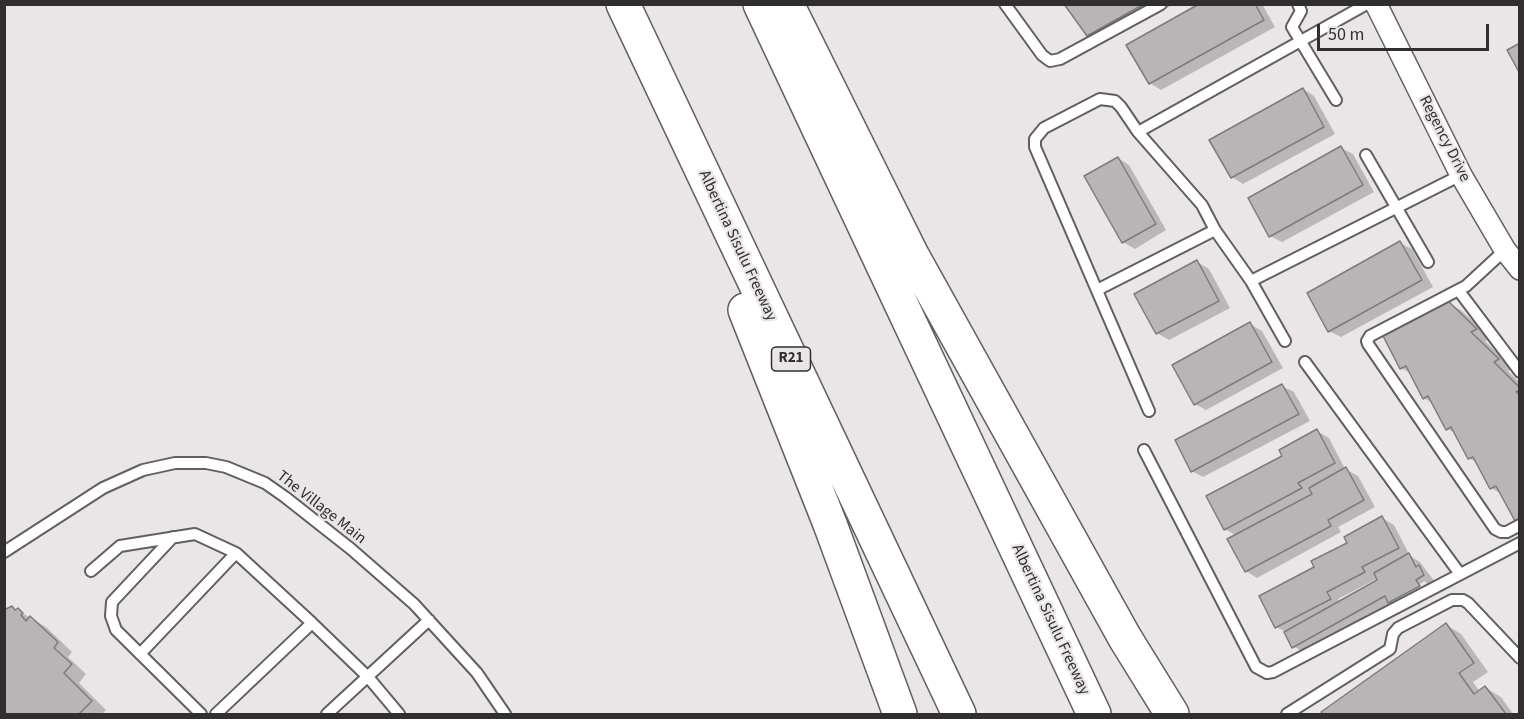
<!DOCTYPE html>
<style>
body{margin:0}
#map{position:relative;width:1524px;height:719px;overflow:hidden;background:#eae5e7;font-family:"Source Sans 3",sans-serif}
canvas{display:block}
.frame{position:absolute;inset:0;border:6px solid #302e2f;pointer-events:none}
.scale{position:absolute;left:1317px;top:24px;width:172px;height:27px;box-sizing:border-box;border:3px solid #302e2f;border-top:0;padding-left:8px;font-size:18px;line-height:21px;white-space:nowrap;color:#302e2f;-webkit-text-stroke:4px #eae5e7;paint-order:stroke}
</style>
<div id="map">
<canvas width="1524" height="719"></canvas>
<div class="frame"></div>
<div class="scale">50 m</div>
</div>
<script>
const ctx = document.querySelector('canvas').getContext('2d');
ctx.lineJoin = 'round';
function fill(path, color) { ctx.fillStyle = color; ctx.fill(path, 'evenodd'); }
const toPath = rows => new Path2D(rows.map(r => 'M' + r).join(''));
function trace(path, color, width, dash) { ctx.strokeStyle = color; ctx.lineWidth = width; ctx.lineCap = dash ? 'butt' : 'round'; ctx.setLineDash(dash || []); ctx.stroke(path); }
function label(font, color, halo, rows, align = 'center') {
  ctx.font = font + ' "Source Sans 3",sans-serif'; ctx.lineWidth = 4.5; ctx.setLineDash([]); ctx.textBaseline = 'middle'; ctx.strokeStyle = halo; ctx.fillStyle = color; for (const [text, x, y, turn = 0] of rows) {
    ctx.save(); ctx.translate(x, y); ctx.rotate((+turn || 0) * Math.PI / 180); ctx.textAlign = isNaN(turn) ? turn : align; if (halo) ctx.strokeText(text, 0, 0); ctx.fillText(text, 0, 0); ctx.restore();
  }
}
fill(toPath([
 [1066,4,1174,4,1104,43,1089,35],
 [1202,4,1262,4,1275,27,1161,90,1150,83],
 [1303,89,1314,96,1335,134,1243,184,1232,177],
 [1341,148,1353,154,1374,192,1282,242,1270,236],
 [1118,158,1129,165,1166,230,1135,249,1123,242],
 [1400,243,1412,249,1433,287,1341,337,1329,331],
 [1197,262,1209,269,1230,308,1169,340,1157,333],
 [1447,302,1462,311,1491,338,1485,341,1513,368,1508,371,1520,383,1520,522,1516,520,1502,494,1491,488,1479,464,1469,458,1456,433,1447,429,1434,404,1424,398,1412,374,1401,368],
 [1250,324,1262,331,1283,368,1206,410,1195,404],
 [1282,386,1294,392,1310,421,1203,477,1192,471],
 [1317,431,1329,438,1345,469,1358,476,1375,507,1338,527,1341,532,1257,578,1246,571,1237,536,1225,529,1284,457],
 [1382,518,1394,525,1410,556,1420,562,1435,582,1305,653,1293,646,1286,632,1276,627,1316,567],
 [1378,578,1379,581,1340,603,1338,599],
 [1425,581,1427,584,1392,603,1390,601],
 [12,607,46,627,72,652,68,657,86,674,79,683,106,710,102,714,4,714,4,616],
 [1446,625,1461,634,1488,672,1473,682,1480,692,1486,688,1501,697,1513,714,1325,714,1323,712]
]), '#0003');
const building = toPath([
 [1064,4,1144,4,1087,36,1064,4],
 [1199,4,1255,4,1264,20,1149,84,1126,45,1199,4],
 [1520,43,1520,74,1507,50,1520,43],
 [1303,88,1324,127,1231,178,1209,140,1303,88],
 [1341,146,1363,185,1269,237,1248,198,1341,146],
 [1118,157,1156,224,1122,243,1084,176,1118,157],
 [1400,241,1422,280,1328,332,1307,293,1400,241],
 [1197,260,1219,301,1156,334,1134,294,1197,260],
 [1447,300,1477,329,1471,332,1499,359,1494,362,1520,388,1520,390,1516,392,1520,395,1520,519,1515,521,1496,486,1490,489,1473,457,1468,459,1451,427,1446,430,1428,396,1423,399,1406,366,1400,369,1382,334,1447,300],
 [1250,322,1272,362,1194,405,1172,365,1250,322],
 [1282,384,1299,414,1191,472,1175,440,1282,384],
 [1317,429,1335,463,1298,483,1302,488,1224,530,1206,496,1282,456,1279,450,1317,429],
 [1346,467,1364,500,1328,520,1331,526,1245,572,1227,539,1312,494,1309,488,1346,467],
 [1382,516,1399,548,1362,567,1365,572,1327,592,1331,599,1275,628,1259,596,1314,567,1311,561,1347,543,1344,537,1382,516],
 [1409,553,1416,567,1419,565,1424,575,1416,580,1420,586,1388,603,1385,596,1292,648,1284,632,1377,580,1374,573,1409,553],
 [12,606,15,610,18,608,23,613,21,615,26,621,30,616,58,642,54,648,72,664,64,673,92,701,79,714,4,714,4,610,12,606],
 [1446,623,1474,663,1459,673,1474,694,1485,686,1506,714,1323,714,1321,712,1446,623]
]);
fill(building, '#b9b5b6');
trace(building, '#7e7b7c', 1.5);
const lane = toPath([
 [1005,4,1042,55,1050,61,1060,59,1161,4],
 [1298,4,1301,11,1292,27,1336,100],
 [1138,132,1367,4],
 [1366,155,1428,262],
 [1505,250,1466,286,1370,336,1367,341,1368,344,1495,529,1501,532,1507,532,1520,525],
 [1251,281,1461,175],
 [1097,290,1215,230],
 [1459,291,1520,372],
 [1305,362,1460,574],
 [1149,411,1035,147,1035,139,1044,128,1100,99,1115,101,1121,107,1138,132,1202,205,1215,230,1251,281,1285,341],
 [1144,450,1256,667,1267,673,1273,672,1520,543],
 [173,537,112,602,111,616,116,630,201,714],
 [4,552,103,488,143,470,175,463,206,463,226,467,265,483,285,497,351,549,414,604,477,673,505,714],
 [91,571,120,546,195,534,236,553,312,623,216,714],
 [312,623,368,677,399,714],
 [140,654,236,553],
 [327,714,429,620],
 [1287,714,1390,649,1393,634,1398,628,1452,600,1463,600,1468,603,1520,658]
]);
const street = toPath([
 [1376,4,1461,175,1505,250,1520,269]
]);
const highway = toPath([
 [623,4,959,714],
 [760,4,1094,714],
 [787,4,912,255,1125,638,1172,714],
 [745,310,830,524,900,714]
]);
trace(lane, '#635f60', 14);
trace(street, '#635f60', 24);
trace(highway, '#635f60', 36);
trace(lane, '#fff', 10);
trace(street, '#fff', 21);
trace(highway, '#fff', 33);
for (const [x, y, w] of [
 [791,359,39]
]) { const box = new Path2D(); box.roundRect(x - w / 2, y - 12, w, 24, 4.5); ctx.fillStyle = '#eae5e7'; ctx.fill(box); trace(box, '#302e2f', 1.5); }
label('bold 15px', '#302e2f', null, [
 ["R21",791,359]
]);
label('16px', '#302e2f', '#eae5e7', [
 ["Regency Drive",1444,139,63],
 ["Albertina Sisulu Freeway",737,246,65],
 ["The Village Main",321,508,38],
 ["Albertina Sisulu Freeway",1050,620,65]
]);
</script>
